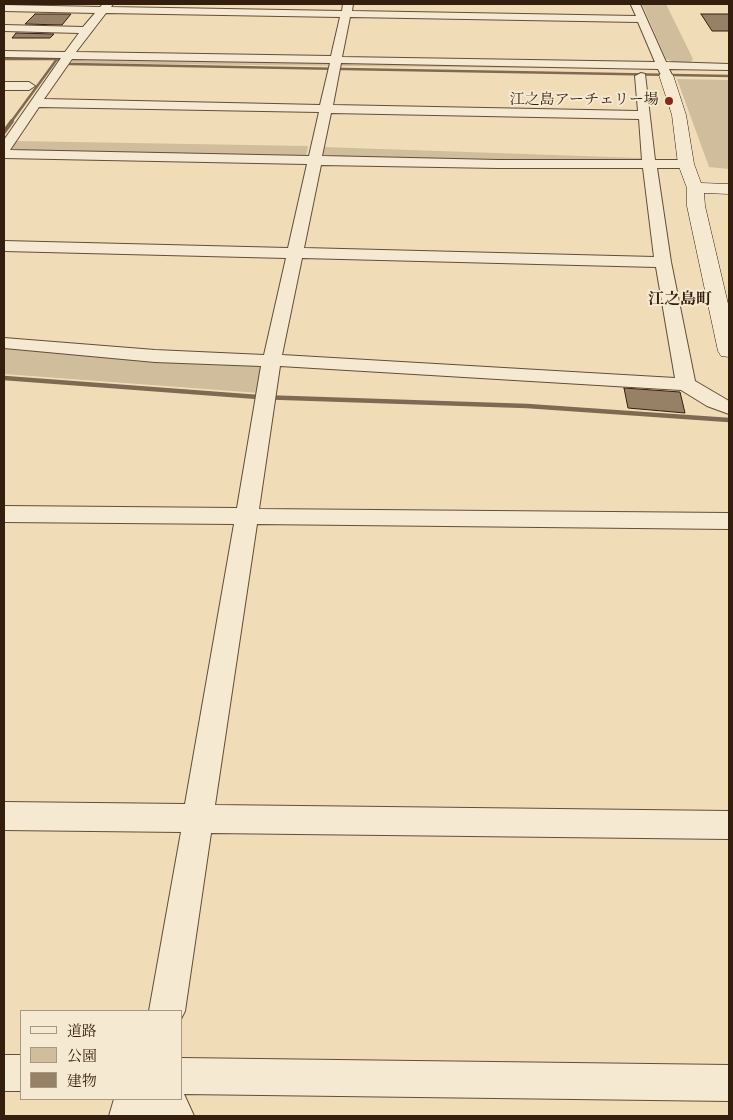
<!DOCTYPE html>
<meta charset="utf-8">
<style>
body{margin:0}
#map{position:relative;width:733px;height:1120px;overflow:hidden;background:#f0ddb8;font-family:"IM FELL DW Pica","Noto Serif JP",serif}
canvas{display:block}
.frame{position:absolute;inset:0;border:5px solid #341e0e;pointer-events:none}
.legend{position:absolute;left:20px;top:1010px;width:162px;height:90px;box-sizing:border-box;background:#f5e9d1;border:1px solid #a89883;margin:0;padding:6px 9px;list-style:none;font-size:15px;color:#341e0e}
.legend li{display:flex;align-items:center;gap:10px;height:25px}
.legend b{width:25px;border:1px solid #a89883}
</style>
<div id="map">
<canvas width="733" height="1120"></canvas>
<div class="frame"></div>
<ul class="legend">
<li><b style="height:6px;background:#f5e9d1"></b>道路</li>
<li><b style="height:14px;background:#d0bd9b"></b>公園</li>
<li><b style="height:14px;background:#968166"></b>建物</li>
</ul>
</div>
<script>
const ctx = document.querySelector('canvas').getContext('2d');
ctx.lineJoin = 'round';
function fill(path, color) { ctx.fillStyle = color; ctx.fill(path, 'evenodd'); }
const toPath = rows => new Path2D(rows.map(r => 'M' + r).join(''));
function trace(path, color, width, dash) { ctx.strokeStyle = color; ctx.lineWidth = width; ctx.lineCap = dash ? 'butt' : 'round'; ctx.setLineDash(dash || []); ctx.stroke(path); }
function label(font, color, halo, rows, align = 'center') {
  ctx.font = font + ' "IM FELL DW Pica","Noto Serif JP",serif'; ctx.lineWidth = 4; ctx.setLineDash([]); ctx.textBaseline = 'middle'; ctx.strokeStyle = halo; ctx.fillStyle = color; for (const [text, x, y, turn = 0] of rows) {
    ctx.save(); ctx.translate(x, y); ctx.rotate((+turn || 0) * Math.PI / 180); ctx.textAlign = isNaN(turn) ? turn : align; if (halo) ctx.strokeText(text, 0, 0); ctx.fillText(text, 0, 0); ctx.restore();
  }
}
fill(toPath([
 [642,4,666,4,693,59,691,62,677,63,666,59],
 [75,57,633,67,634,69,71,63],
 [677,79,729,80,729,169,709,167],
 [16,141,308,146,306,157,9,151],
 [323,147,641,158,641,161,497,162,321,157],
 [4,346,130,357,264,366,259,393,4,374]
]), '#d0bd9b');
trace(toPath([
 [4,59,57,59,70,64,729,76],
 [11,122,57,59]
]), '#7e6a51', 2.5);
trace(toPath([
 [4,132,12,121]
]), '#7e6a51', 4);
trace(toPath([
 [4,378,258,397,527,406,729,420]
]), '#7e6a51', 4.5);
const building = toPath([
 [35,14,71,14,62,25,25,24,35,14],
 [701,14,729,14,729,31,712,31,701,14],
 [16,33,54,34,50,38,12,38,16,33],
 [624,388,680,392,685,413,628,408,624,388]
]);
fill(building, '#968166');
trace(building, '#341e0e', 1);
const street = toPath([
 [103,4,113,4,111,7,342,11,343,4,353,4,352,11,636,16,631,5,640,4,666,62,729,64,729,70,669,69,672,75,666,78,662,77,658,69,341,63,333,105,638,111,635,76,641,73,645,74,655,160,686,160,693,164,686,168,657,168,671,262,695,381,729,401,729,414,707,406,681,390,280,366,259,509,729,513,729,529,257,524,215,805,729,811,729,839,211,833,185,1011,181,1019,181,1011,149,1011,181,832,4,830,4,802,185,804,234,524,4,522,4,506,237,508,261,366,155,362,4,348,4,338,155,350,264,355,286,258,4,251,4,241,288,248,307,164,4,158,4,140,61,58,4,57,4,51,65,52,79,33,4,31,4,25,83,27,95,13,4,11,4,5,100,7,103,4],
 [106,13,340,17,331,56,76,52,106,13],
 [350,17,638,22,655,62,342,57,350,17],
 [72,59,330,63,320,105,44,99,72,59],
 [39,107,319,112,309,156,10,150,39,107],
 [331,113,639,119,642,160,498,160,322,156,331,113],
 [321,165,498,168,643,168,654,257,304,248,321,165],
 [302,258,656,267,675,378,282,355,302,258],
 [4,82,29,82,35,86,29,90,4,90,4,82],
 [4,1055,21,1055,21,1091,4,1091,4,1055],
 [181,1058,729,1065,729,1101,184,1094,194,1116,109,1116,114,1099,181,1099,181,1058]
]);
const secondary = toPath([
 [666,71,673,75,686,115,694,164,701,183,729,184,729,194,704,193,705,206,729,308,729,357,721,356,718,351,687,206,687,188,678,164,672,115,659,75,666,71]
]);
trace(street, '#634e38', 2);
trace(secondary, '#341e0e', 1);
fill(street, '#f5e9d1');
fill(secondary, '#f5e9d1');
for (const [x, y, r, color] of [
 [669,101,5,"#8f2418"]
]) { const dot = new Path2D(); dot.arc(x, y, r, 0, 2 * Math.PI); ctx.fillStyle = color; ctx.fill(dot); trace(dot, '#f5e9d1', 2); }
label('15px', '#341e0e', '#f5e9d1', [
 ["江之島アーチェリー場",659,101]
], 'right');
label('bold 16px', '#341e0e', '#f5e9d1', [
 ["江之島町",680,301]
]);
</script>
